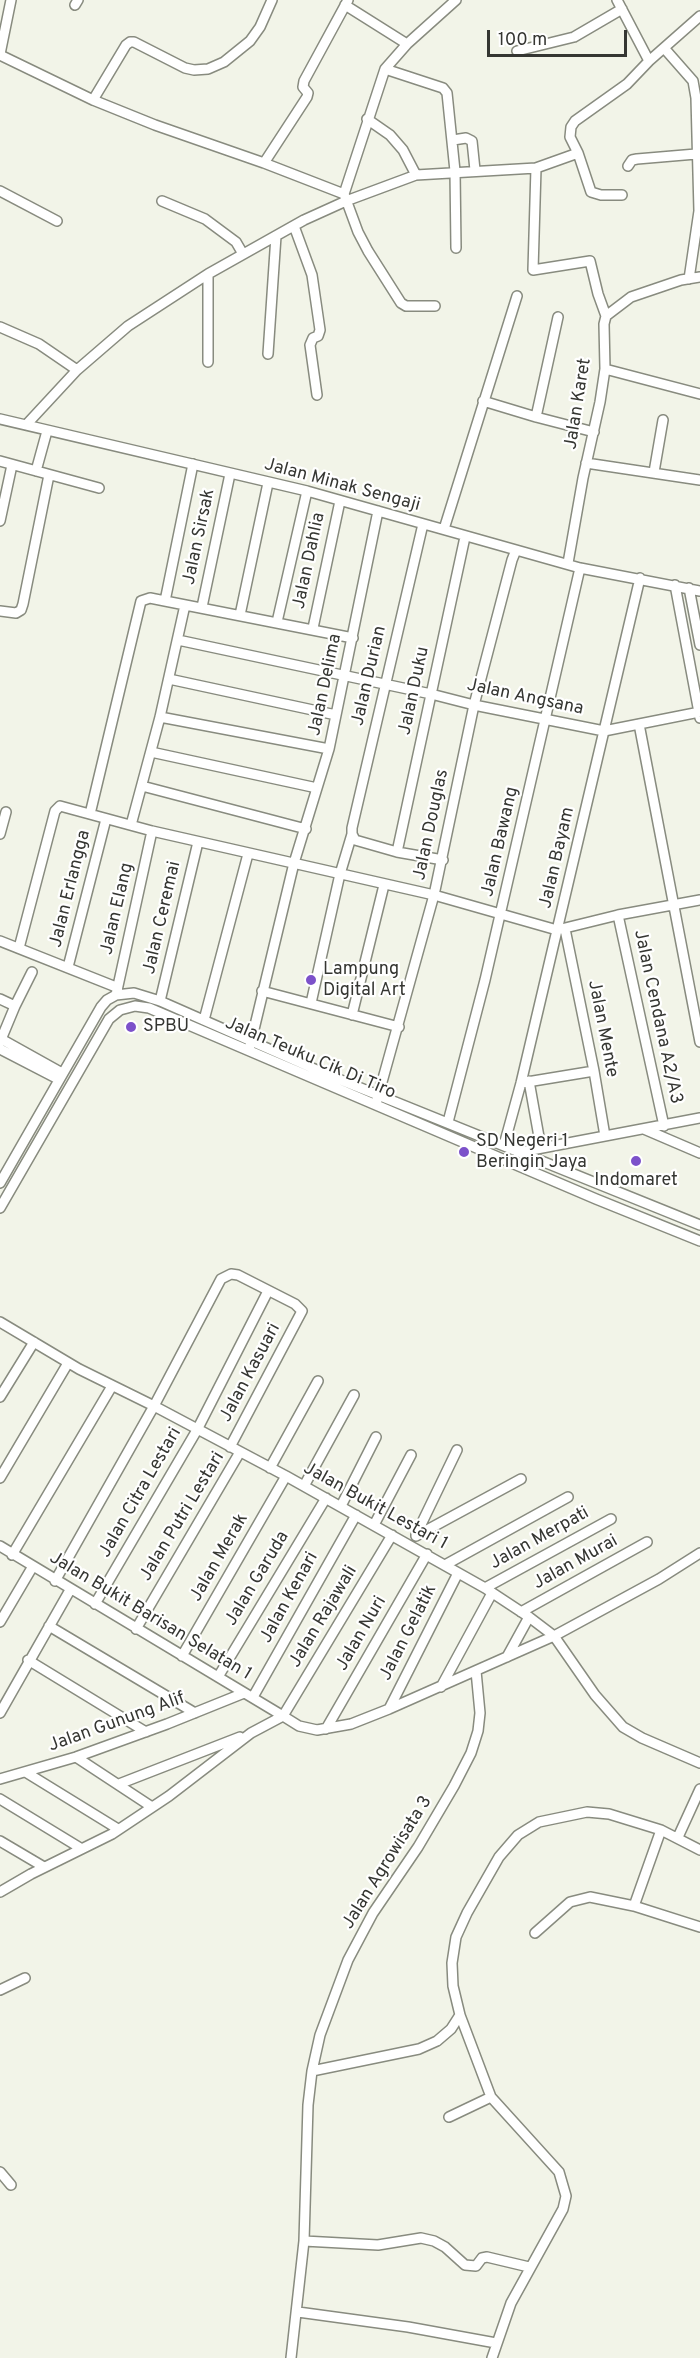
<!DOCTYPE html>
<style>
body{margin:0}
#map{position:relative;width:700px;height:2358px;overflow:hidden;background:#f2f4e8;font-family:Overpass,sans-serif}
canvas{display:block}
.scale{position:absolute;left:487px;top:30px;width:140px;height:27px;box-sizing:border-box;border:3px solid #353632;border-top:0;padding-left:8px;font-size:18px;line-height:21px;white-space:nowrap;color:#353632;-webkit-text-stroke:4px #fff;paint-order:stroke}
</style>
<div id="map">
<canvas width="700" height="2358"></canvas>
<div class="scale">100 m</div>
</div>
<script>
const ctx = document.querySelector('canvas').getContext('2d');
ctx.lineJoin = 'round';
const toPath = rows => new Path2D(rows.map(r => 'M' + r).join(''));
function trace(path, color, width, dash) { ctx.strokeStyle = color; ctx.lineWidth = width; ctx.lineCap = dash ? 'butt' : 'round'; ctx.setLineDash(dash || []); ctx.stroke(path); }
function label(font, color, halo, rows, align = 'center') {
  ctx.font = font + ' Overpass,sans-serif'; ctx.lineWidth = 4.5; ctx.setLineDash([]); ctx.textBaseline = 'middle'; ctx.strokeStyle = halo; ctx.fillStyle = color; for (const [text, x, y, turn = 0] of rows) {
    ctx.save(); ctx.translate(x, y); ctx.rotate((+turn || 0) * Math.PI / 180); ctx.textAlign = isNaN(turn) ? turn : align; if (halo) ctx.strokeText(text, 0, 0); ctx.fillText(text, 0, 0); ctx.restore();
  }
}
const minor = toPath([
 [75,5,78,0],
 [345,5,407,44],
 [664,48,693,81,696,98,699,211,689,279],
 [517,51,574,37,622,9],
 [0,54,11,0],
 [0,55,93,100,155,125,264,163,344,194],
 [649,61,700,16],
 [385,69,443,88,447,93,455,171,456,248],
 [93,100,126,45,130,42,134,42,185,68,194,70,208,69,224,62,250,41,260,27,272,0],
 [367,119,390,135,403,150,416,175],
 [453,140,466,138,472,141,475,170],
 [578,153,591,192,601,195,622,195],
 [264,163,307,97,308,93,303,87,304,81,348,0],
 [628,166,632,160,637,159,696,154],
 [536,168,533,270,590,261,598,294,606,316],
 [0,191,57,221],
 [162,201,205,219,236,242,243,254],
 [294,226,312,275,320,330,318,336,313,338,310,345,317,395],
 [208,274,208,362],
 [435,306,406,306,401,303,368,251,358,232,344,194,385,69,407,44,456,0],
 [0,327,39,344,77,370],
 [268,354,276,236],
 [605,369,700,394],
 [483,401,536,417,594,432],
 [536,417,558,317],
 [0,419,307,491,580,568,700,591],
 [26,425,77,370,128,326,208,274,304,220,346,201,416,175,536,168,578,153,570,137,571,127,575,121,627,84,649,61,617,0],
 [0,461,99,488],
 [586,463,700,480],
 [36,471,47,431],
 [654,472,663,420],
 [0,521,12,465],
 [444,529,517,296],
 [568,563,583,478,600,402,605,369,604,324,606,316,631,297,681,280,700,277],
 [675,585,700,718],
 [689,588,700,645],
 [165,601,193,464],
 [202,607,230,474],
 [0,611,16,613,21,610,23,604,49,475],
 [240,615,268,483],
 [277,622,307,491],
 [313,628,340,501],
 [178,640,431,694,474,705,604,731,700,712],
 [169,679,336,715],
 [160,717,329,749],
 [639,724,700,1042],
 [151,752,317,788],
 [142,786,306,829],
 [90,814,141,601,150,598,165,601,353,638],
 [131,825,160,717,185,605],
 [0,834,6,812],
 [352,834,355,840,397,852,443,860],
 [397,852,465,537],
 [618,915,664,1126],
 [565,929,594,1071,605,1136],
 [0,941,116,987],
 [19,948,55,811,60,806,152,831,434,895,557,930,618,915,700,900],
 [68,967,106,819],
 [262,991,399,1027],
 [116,995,152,831],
 [0,999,15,1006,0,1042],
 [160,1001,198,842],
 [311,1003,340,874,352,834,352,828,423,524],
 [15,1006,32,972],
 [352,1015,384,885],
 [204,1020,248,854],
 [1,1039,62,1073],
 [250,1046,294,863,329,749,378,511],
 [0,1049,58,1079],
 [529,1081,541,1148],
 [521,1083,594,1071],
 [377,1100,434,895,474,705,512,560,516,550],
 [448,1122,485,980,580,568],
 [644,1129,700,1153],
 [504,1145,521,1083,640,578],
 [521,1152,700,1118],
 [0,1183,101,1007,107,1000,116,995,134,993,160,1001,326,1074,700,1225],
 [0,1208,109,1019,120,1010,135,1006,149,1008,596,1199,700,1241],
 [0,1322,79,1369,154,1406,286,1476,485,1588,529,1617,554,1636,595,1695,623,1727,642,1738,700,1763],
 [0,1397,34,1342],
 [270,1468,318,1381],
 [0,1478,68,1363],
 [304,1486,354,1395],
 [341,1506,376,1437],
 [374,1525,411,1455],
 [416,1535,457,1450],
 [416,1536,521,1479],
 [0,1546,283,1716,392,1535],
 [12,1555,112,1386],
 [445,1565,568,1497],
 [55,1581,154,1406,221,1279,231,1274,238,1275,295,1304,302,1311,230,1447],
 [485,1588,611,1519],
 [95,1604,197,1430,268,1291],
 [521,1612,647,1542],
 [0,1622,33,1566],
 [49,1626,195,1713],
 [136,1629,240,1452],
 [182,1656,286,1476],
 [507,1657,529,1617],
 [28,1660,146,1732],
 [218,1677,326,1498],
 [441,1687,492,1593],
 [253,1697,356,1515],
 [389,1709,458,1573],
 [0,1713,70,1590],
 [326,1729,427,1554],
 [76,1757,152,1807],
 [27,1773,118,1829],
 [0,1779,76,1757,167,1724,244,1693],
 [119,1784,240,1737],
 [0,1799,82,1849],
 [678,1837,700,1789],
 [0,1841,44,1867],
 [0,1892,31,1874,112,1834,169,1796,251,1733,283,1716,299,1726,317,1730,351,1724,389,1709,554,1636,659,1579,700,1553],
 [634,1906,661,1830],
 [535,1933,570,1902,590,1897,634,1906,700,1927],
 [0,1990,25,1978],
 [460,2015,491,2097,559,2172,566,2196,563,2209,511,2303,492,2358],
 [312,2071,419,2049,437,2041,451,2029,460,2015,453,1986,452,1963,456,1937,467,1913,499,1857,518,1835,539,1822,587,1812,609,1814,661,1830,700,1850],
 [449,2117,491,2097],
 [0,2172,11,2185],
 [304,2241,378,2245,421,2238,434,2241,445,2247,465,2265,476,2266,482,2258,487,2257,529,2267],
 [298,2312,408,2327,496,2343],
 [291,2358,304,2241,308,2105,312,2071,320,2035,348,1960,373,1913,418,1847,454,1786,471,1753,478,1731,480,1713,476,1671]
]);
trace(minor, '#888b7f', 12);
trace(minor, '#fff', 9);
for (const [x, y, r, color] of [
 [311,980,6,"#7c51ca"],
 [131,1027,6,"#7c51ca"],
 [464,1152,6,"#7c51ca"],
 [636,1161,6,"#7c51ca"]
]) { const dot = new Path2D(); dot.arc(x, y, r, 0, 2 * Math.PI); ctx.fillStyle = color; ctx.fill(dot); trace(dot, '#fff', 2); }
label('18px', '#353632', '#fff', [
 ["Jalan Karet",579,404,-81],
 ["Jalan Minak Sengaji",342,486,15],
 ["Jalan Sirsak",200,537,-78],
 ["Jalan Dahlia",310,561,-78],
 ["Jalan Durian",370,676,-77],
 ["Jalan Delima",326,685,-78],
 ["Jalan Duku",415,691,-78],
 ["Jalan Angsana",525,698,12],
 ["Jalan Douglas",432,825,-78],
 ["Jalan Bawang",501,842,-77],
 ["Jalan Bayam",558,858,-77],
 ["Jalan Erlangga",71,889,-76],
 ["Jalan Elang",118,909,-77],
 ["Jalan Ceremai",163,918,-77],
 ["Jalan Cendana A2/A3",657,1017,78],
 ["Jalan Mente",602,1029,79],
 ["Jalan Teuku Cik Di Tiro",310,1059,23],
 ["Jalan Kasuari",251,1373,-62],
 ["Jalan Citra Lestari",141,1493,-60],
 ["Jalan Bukit Lestari 1",375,1507,29],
 ["Jalan Putri Lestari",183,1517,-59],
 ["Jalan Merpati",540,1539,-29],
 ["Jalan Merak",220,1558,-60],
 ["Jalan Murai",576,1563,-29],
 ["Jalan Garuda",258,1579,-59],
 ["Jalan Kenari",290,1598,-61],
 ["Jalan Bukit Barisan Selatan 1",150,1617,31],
 ["Jalan Rajawali",324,1617,-59],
 ["Jalan Gelatik",409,1633,-63],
 ["Jalan Nuri",362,1634,-60],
 ["Jalan Gunung Alif",117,1723,-20],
 ["Jalan Agrowisata 3",388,1863,-58]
]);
label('18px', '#353632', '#fff', [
 ["Lampung",323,970],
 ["Digital Art",323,991],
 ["SPBU",143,1027],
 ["SD Negeri 1",476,1142],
 ["Beringin Jaya",476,1163],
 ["Indomaret",636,1181,"center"]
], 'left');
</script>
